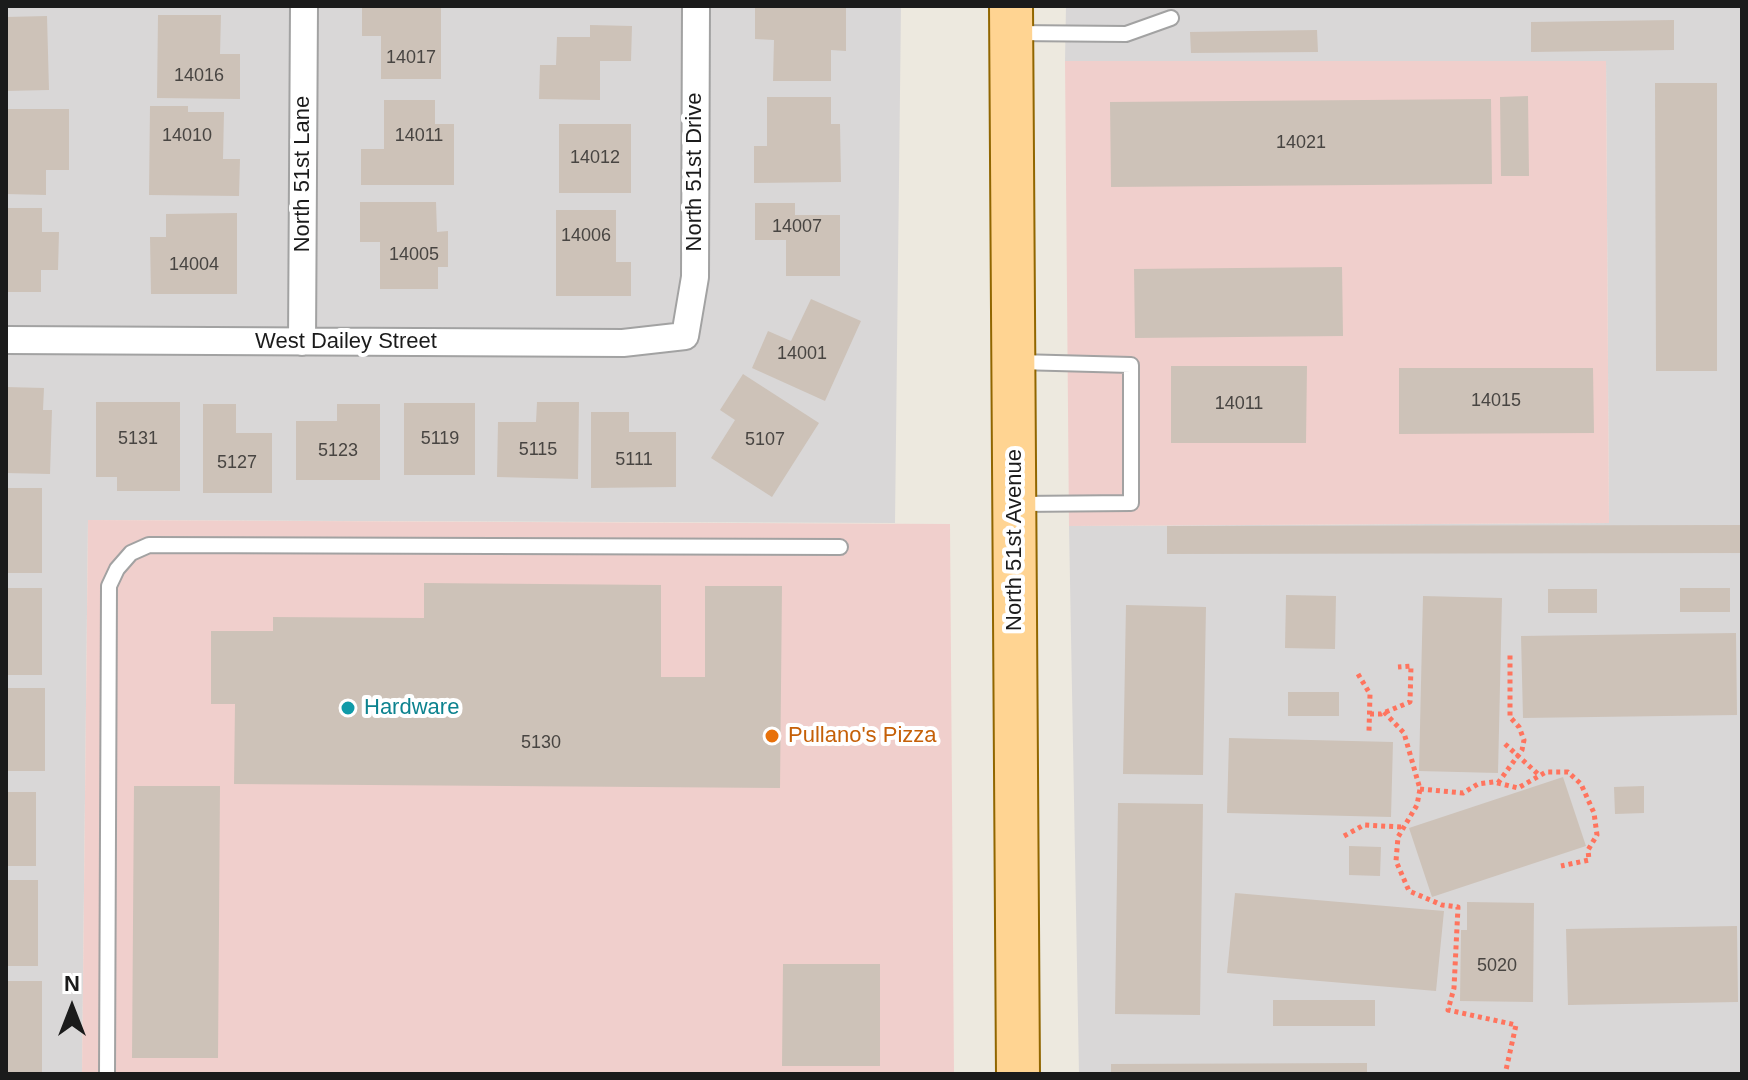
<!DOCTYPE html>
<style>
body{margin:0}
#map{position:relative;width:1748px;height:1080px;overflow:hidden;background:#ede9df;font-family:Arial,sans-serif}
canvas{display:block}
.frame{position:absolute;inset:0;border:8px solid #1b1b1b;pointer-events:none}
.north{position:absolute;left:32px;top:968px;width:80px;height:80px;-webkit-text-stroke:6px #fff;paint-order:stroke;rotate:0deg;font-size:22px;font-weight:700;line-height:32px;text-align:center;color:#1b1b1b}
.north::after{content:'';display:block;margin:auto;width:28px;height:36px;background:#1b1b1b;clip-path:polygon(50% 0,100% 100%,50% 72%,0 100%)}
</style>
<div id="map">
<canvas width="1748" height="1080"></canvas>
<div class="frame"></div>
<div class="north">N</div>
</div>
<script>
const ctx = document.querySelector('canvas').getContext('2d');
ctx.lineJoin = 'round';
function fill(path, color) { ctx.fillStyle = color; ctx.fill(path, 'evenodd'); }
const toPath = rows => new Path2D(rows.map(r => 'M' + r).join(''));
function trace(path, color, width, dash) { ctx.strokeStyle = color; ctx.lineWidth = width; ctx.lineCap = dash ? 'butt' : 'round'; ctx.setLineDash(dash || []); ctx.stroke(path); }
function label(font, color, halo, rows, align = 'center') {
  ctx.font = font + ' Arial,sans-serif'; ctx.lineWidth = 8; ctx.setLineDash([]); ctx.textBaseline = 'middle'; ctx.strokeStyle = halo; ctx.fillStyle = color; for (const [text, x, y, turn = 0] of rows) {
    ctx.save(); ctx.translate(x, y); ctx.rotate((+turn || 0) * Math.PI / 180); ctx.textAlign = isNaN(turn) ? turn : align; if (halo) ctx.strokeText(text, 0, 0); ctx.fillText(text, 0, 0); ctx.restore();
  }
}
fill(toPath([
 [6,6,901,6,895,523,88,520,82,1074,6,1074],
 [1066,6,1742,6,1742,1074,1079,1074,1069,526,1609,523,1606,61,1065,61]
]), '#d9d7d7');
fill(toPath([
 [1065,61,1606,61,1609,523,1069,526],
 [88,520,950,524,954,1074,82,1074]
]), '#f0cfcc');
fill(toPath([
 [362,6,441,6,441,79,381,79,381,36,362,36],
 [755,6,846,6,846,51,831,50,831,81,773,81,774,40,755,39],
 [158,15,221,15,220,54,240,54,240,99,157,98],
 [47,16,49,90,6,91,6,17],
 [1674,20,1674,50,1531,52,1531,22],
 [590,25,632,26,631,61,600,61,600,100,539,99,540,65,556,65,557,37,590,37],
 [1317,30,1318,52,1191,53,1190,32],
 [1655,83,1717,83,1717,371,1656,371],
 [1528,96,1529,176,1501,176,1500,97],
 [767,97,831,97,831,124,840,124,841,182,754,183,754,146,767,146],
 [1491,99,1492,184,1111,187,1110,102],
 [384,100,435,100,435,124,454,124,454,185,361,185,361,149,384,149],
 [150,106,188,106,188,112,224,112,223,159,240,159,239,196,149,195],
 [6,109,69,109,69,170,46,170,46,195,6,194],
 [559,124,631,124,631,193,559,193],
 [360,202,436,202,437,232,448,231,448,267,438,267,438,289,380,289,380,242,360,242],
 [755,203,795,203,795,215,840,215,840,276,786,276,786,240,755,240],
 [6,208,42,208,42,232,59,232,58,270,41,270,41,292,6,292],
 [556,210,616,210,616,262,631,262,631,296,556,296],
 [237,213,237,294,151,294,150,237,166,237,166,214],
 [1342,267,1343,336,1135,338,1134,269],
 [811,299,861,321,825,401,752,368,768,331,791,341],
 [1171,366,1307,366,1306,443,1171,443],
 [1399,368,1593,368,1594,433,1399,434],
 [743,374,819,423,772,497,711,458,735,420,720,410],
 [6,387,44,388,43,410,52,410,50,474,6,473],
 [96,402,180,402,180,491,117,491,117,477,96,477],
 [537,402,579,402,578,479,497,477,498,422,536,422],
 [404,403,475,403,475,475,404,475],
 [203,404,236,404,236,433,272,433,272,493,203,493],
 [337,404,380,404,380,480,296,480,296,421,337,421],
 [591,412,629,412,629,432,676,432,676,487,591,488],
 [6,488,42,488,42,573,6,573],
 [1742,525,1742,553,1167,554,1167,526],
 [424,583,661,585,661,677,705,677,705,586,782,586,780,788,234,784,235,704,211,704,211,631,273,631,273,617,424,618],
 [6,588,42,588,42,675,6,675],
 [1680,588,1730,588,1730,612,1680,612],
 [1548,589,1597,589,1597,613,1548,613],
 [1286,595,1336,596,1335,649,1285,648],
 [1423,596,1502,598,1498,773,1419,771],
 [1126,605,1206,607,1203,775,1123,774],
 [1736,633,1737,715,1523,718,1521,636],
 [6,688,45,688,45,771,6,771],
 [1288,692,1339,692,1339,716,1288,716],
 [1229,738,1393,742,1391,817,1227,813],
 [1563,777,1586,846,1432,897,1409,828],
 [134,786,220,786,218,1058,132,1058],
 [1644,786,1644,813,1615,814,1614,787],
 [6,792,36,792,36,866,6,866],
 [1118,803,1203,804,1200,1015,1115,1014],
 [1349,846,1381,847,1380,876,1349,875],
 [6,880,38,880,38,966,6,966],
 [1235,893,1444,911,1436,991,1227,973],
 [1467,902,1534,903,1533,1002,1460,1001,1461,930,1467,930],
 [1737,926,1738,1002,1568,1005,1566,929],
 [783,964,880,964,880,1066,782,1066],
 [6,981,42,981,42,1072,6,1072],
 [1273,1000,1375,1000,1375,1026,1273,1026],
 [1367,1063,1367,1074,1111,1074,1111,1064]
]), '#cdc2b8');
const lane = toPath([
 [1014,33,1126,34,1171,18],
 [1018,362,1131,365,1131,503,1019,504],
 [107,1074,109,586,117,569,131,553,149,545,840,547]
]);
const street = toPath([
 [6,340,623,343,685,336,695,277,696,6],
 [302,342,304,6]
]);
const primary = toPath([
 [1011,6,1018,1074]
]);
trace(lane, '#a2a2a2', 18);
trace(street, '#a2a2a2', 30);
trace(primary, '#916600', 46);
trace(toPath([
 [1358,674,1370,694,1369,731],
 [1384,712,1404,733,1420,789,1417,805,1398,837,1396,861,1409,891,1442,905,1458,907,1454,988,1448,1010,1516,1025,1506,1070],
 [1370,714,1381,714,1410,702,1411,666,1398,667],
 [1505,744,1539,775],
 [1498,783,1522,750,1524,740,1519,727,1510,717,1510,652],
 [1420,789,1463,793,1478,784,1494,782,1518,788,1546,772,1568,772,1581,784,1594,813,1597,835,1588,850,1589,860,1561,866],
 [1344,836,1364,825,1401,827]
]), '#ff745e', 5, [4, 4]);
trace(lane, '#fff', 14);
trace(street, '#fff', 26);
trace(primary, '#ffd492', 42);
for (const [x, y, r, color] of [
 [348,708,8,"#0f9aa8"],
 [772,736,8,"#e8710a"]
]) { const dot = new Path2D(); dot.arc(x, y, r, 0, 2 * Math.PI); ctx.fillStyle = color; ctx.fill(dot); trace(dot, '#fff', 3); }
label('18px', '#484542', null, [
 ["14017",411,58],
 ["14016",199,76],
 ["14010",187,136],
 ["14011",419,136],
 ["14021",1301,143],
 ["14012",595,158],
 ["14007",797,227],
 ["14006",586,236],
 ["14005",414,255],
 ["14004",194,265],
 ["14001",802,354],
 ["14015",1496,401],
 ["14011",1239,404],
 ["5131",138,439],
 ["5119",440,439],
 ["5107",765,440],
 ["5115",538,450],
 ["5123",338,451],
 ["5111",634,460],
 ["5127",237,463],
 ["5130",541,743],
 ["5020",1497,966]
]);
label('22px', '#1b1b1b', '#fff', [
 ["North 51st Drive",695,172,-90],
 ["North 51st Lane",303,174,-90],
 ["West Dailey Street",346,342],
 ["North 51st Avenue",1015,540,-90]
]);
label('22px', '#0d838f', '#fff', [
 ["Hardware",364,708]
], 'left');
label('22px', '#c56008', '#fff', [
 ["Pullano's Pizza",788,736]
], 'left');
</script>
